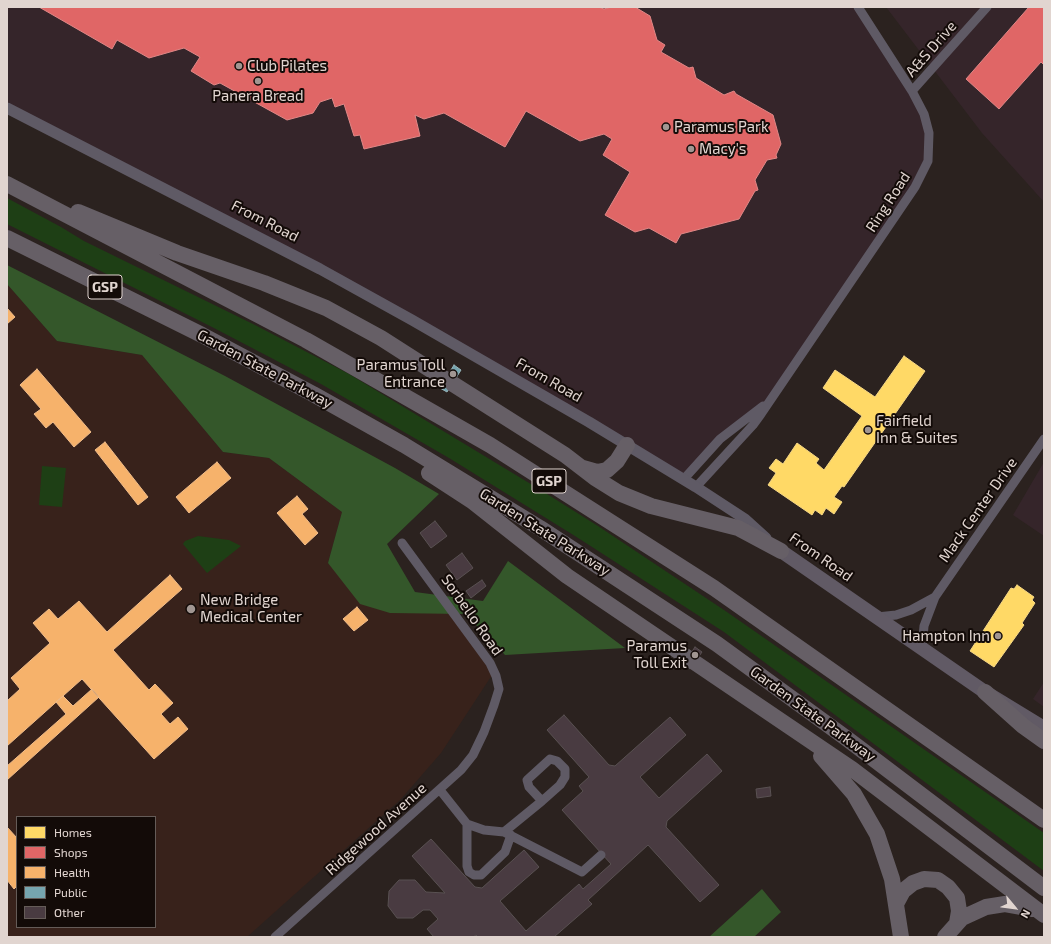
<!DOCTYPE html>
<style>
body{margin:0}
#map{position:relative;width:1051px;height:944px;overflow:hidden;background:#2b221f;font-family:"Exo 2",sans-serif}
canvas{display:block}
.frame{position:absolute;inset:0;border:8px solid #e1d5d0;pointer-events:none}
.legend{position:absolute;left:16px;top:816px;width:140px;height:112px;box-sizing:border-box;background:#130b08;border:1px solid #655c58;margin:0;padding:5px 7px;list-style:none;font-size:12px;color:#e1d5d0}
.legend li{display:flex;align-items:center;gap:8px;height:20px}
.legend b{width:20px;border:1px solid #655c58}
.north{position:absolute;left:995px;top:888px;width:40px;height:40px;-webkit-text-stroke:3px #130b08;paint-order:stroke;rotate:119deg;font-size:11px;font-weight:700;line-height:16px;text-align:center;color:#e1d5d0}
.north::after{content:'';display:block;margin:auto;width:14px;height:18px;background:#e1d5d0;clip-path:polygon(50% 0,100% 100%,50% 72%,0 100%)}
</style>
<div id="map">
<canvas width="1051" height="944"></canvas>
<div class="frame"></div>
<ul class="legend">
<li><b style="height:11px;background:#ffd966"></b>Homes</li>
<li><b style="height:11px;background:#e06666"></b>Shops</li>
<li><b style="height:11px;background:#f6b26b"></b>Health</li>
<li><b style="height:11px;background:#76a5af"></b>Public</li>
<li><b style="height:11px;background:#493b41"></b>Other</li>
</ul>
<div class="north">N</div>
</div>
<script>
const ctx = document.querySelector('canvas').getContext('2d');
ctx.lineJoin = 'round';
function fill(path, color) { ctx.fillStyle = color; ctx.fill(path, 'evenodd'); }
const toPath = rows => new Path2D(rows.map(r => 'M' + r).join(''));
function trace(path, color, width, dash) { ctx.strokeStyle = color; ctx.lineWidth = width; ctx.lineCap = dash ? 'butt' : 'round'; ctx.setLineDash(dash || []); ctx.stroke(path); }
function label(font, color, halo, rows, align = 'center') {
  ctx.font = font + ' "Exo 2",sans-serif'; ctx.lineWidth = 4; ctx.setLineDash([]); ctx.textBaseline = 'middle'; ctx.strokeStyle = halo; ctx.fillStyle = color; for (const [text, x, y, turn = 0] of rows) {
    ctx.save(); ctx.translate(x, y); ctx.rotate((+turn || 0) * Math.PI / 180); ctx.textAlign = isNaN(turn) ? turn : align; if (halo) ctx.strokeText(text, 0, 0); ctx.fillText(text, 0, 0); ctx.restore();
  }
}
fill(toPath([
 [7,7,858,7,924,114,928,161,770,400,748,419,683,480,412,320,7,108],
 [886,7,1044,7,1044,202,982,133],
 [1044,462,1044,536,1013,515],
 [1044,682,1044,707,1033,699]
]), '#35252a');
fill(toPath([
 [7,284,57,341,142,355,223,452,269,458,342,512,328,563,454,613,494,672,441,753,401,799,247,937,7,937],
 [17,817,155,817,155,927,17,927]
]), '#38221b');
fill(toPath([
 [7,198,61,227,84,241,255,325,349,374,539,489,598,526,727,612,1044,833,1044,871,724,632,575,536,449,458,321,384,212,327,7,224],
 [42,466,66,468,62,507,39,505],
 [198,536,229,540,241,546,207,573,183,544,185,541]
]), '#1e3f15');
fill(toPath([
 [7,265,225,376,395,468,439,494,387,544,415,592,483,601,508,561,625,648,505,655,489,637,464,614,390,613,360,604,328,563,342,512,269,458,223,452,142,355,57,341,7,284],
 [762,889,781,912,754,937,709,937]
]), '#34572a');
const homes = toPath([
 [904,356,925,371,844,487,842,486,834,497,842,502,834,514,826,508,822,515,815,510,812,515,768,485,776,473,769,468,776,459,783,464,797,443,819,459,816,463,824,470,862,416,823,388,835,370,875,397,904,356],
 [1017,585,1034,597,1032,600,1035,603,1022,623,1024,625,994,667,970,651,1011,588,1014,589,1017,585]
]);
fill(homes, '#ffd966');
trace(homes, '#f6d886', 1);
const shops = toPath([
 [39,7,599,7,604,9,611,7,635,7,650,16,657,40,665,45,661,52,689,68,693,67,696,78,724,95,734,91,736,94,773,115,781,144,776,155,777,158,767,160,755,180,758,190,755,191,739,219,681,234,676,243,649,228,635,232,605,215,630,172,603,155,612,139,604,134,580,141,526,111,505,147,444,113,424,119,415,115,420,136,364,149,360,135,354,136,344,104,335,107,332,98,320,102,313,113,287,120,220,83,214,85,191,71,200,57,184,48,149,58,117,40,112,49,39,7],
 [1029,7,1044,7,1044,65,1041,62,999,109,966,79,1029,7]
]);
fill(shops, '#e06666');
trace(shops, '#e08786', 1);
const health = toPath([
 [7,308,15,317,7,324,7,308],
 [37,369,91,432,74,447,53,422,46,428,34,414,41,409,20,385,37,369],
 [105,442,148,497,138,505,95,450,105,442],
 [217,462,231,478,189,513,176,497,217,462],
 [297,496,308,509,302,514,318,533,305,545,277,513,297,496],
 [170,575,182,589,113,650,149,690,155,684,173,703,161,714,170,724,178,717,188,729,154,759,82,679,7,746,7,701,20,689,11,678,50,643,33,623,49,609,58,619,79,601,107,632,170,575],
 [357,607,368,620,354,631,343,619,357,607],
 [92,689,99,697,7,780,7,766,66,714,56,702,63,696,73,706,92,689],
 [7,827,17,838,17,886,14,889,7,880,7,827]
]);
fill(health, '#f6b26b');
trace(health, '#f0bc89', 1);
const public = toPath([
 [454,365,461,370,447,392,440,388,454,365]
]);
fill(public, '#76a5af');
trace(public, '#96b3b9', 1);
const building = toPath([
 [435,521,447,536,431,548,420,533,435,521],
 [462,553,473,568,457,580,446,565,462,553],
 [482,580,486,586,471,598,466,591,482,580],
 [695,647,702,652,690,669,684,664,695,647],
 [564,715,609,765,615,766,670,717,686,735,640,777,659,798,707,754,722,771,667,821,666,827,719,885,700,902,648,845,588,900,592,904,554,937,478,937,476,935,473,937,434,937,427,929,438,919,430,910,423,910,413,918,397,918,388,906,389,891,399,880,415,880,426,892,445,893,412,856,431,839,475,887,482,888,524,850,539,867,500,901,526,931,579,884,583,889,611,864,562,810,583,791,579,786,589,777,547,730,564,715],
 [770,787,771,796,757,798,756,789,770,787]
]);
fill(building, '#493b41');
trace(building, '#595152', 1);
trace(toPath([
 [912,91,987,7],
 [683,480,720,439,763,406],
 [696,487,753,425,761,414,915,187,928,161,929,133,924,114,912,91,858,7],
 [877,617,896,615,911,610,935,597],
 [922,649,924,626,935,597,1044,439],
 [440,790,467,824,484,830,504,832,582,872,601,855],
 [467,824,467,866,469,872,474,875,481,875,505,852,511,835],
 [504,832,542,801,560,785,565,777,565,769,557,761,550,759,527,780,529,787,542,801],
 [275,937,461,770,473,755,484,732,494,705,499,689,496,676,490,663,402,543]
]), '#5f5a65', 9);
trace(toPath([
 [7,108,320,269,412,320,589,422,696,487,745,519,766,538]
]), '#5f5a65', 11);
trace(toPath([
 [781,551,985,692,1044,728]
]), '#615a65', 14);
trace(toPath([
 [7,184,306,340,490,445,714,588,1044,820],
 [78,212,177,253,264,283,326,308,381,338,445,379],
 [7,238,202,335,313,394,404,445,540,528,717,644,846,738,1044,888],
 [453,384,565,455,595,478,619,493,651,506,738,528,781,551],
 [583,468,597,472,607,470,617,461,627,445],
 [429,473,472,501,567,576,852,769,1044,915],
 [985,692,1023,726,1044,741],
 [821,756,854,794,877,834,892,879,901,937],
 [896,904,903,891,913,883,924,879,938,880,948,887,957,898,959,911,957,923],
 [945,937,962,918,986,907,1005,904,1033,909]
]), '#665f66', 16);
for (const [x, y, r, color] of [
 [239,66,4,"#a19692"],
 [258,81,4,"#a19692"],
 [666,127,4,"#a19692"],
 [691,149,4,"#a19692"],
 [453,374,4,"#a19692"],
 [868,430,4,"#a19692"],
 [191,609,5,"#a19692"],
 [998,636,4,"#a19692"],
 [695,655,4,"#a19692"]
]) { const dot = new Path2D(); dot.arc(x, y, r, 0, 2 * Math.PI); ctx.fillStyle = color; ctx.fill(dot); trace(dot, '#130b08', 1.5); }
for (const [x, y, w] of [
 [105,287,34],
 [549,481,34]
]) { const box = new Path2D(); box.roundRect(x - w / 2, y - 12, w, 24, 3); ctx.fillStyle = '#130b08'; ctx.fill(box); trace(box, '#e1d5d0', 1); }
label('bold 14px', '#e1d5d0', null, [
 ["GSP",105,287],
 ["GSP",549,481]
]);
label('15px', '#e1d5d0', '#130b08', [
 ["A&S Drive",931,49,-49],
 ["Ring Road",888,202,-57],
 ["From Road",265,221,27],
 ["Garden State Parkway",265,369,28],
 ["From Road",549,380,30],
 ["Mack Center Drive",978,510,-55],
 ["Garden State Parkway",545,532,32],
 ["From Road",821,557,35],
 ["Sorbello Road",472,615,55],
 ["Garden State Parkway",813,714,36],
 ["Ridgewood Avenue",376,829,-42]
]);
label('15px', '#e1d5d0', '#130b08', [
 ["Club Pilates",247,66],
 ["Panera Bread",258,96,"center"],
 ["Paramus Park",674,127],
 ["Macy's",699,149],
 ["Paramus Toll",445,365,"right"],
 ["Entrance",445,382,"right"],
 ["Fairfield",876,421],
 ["Inn & Suites",876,438],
 ["New Bridge",200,600],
 ["Medical Center",200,617],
 ["Hampton Inn",990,636,"right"],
 ["Paramus",687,646,"right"],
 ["Toll Exit",687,663,"right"]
], 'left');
</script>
